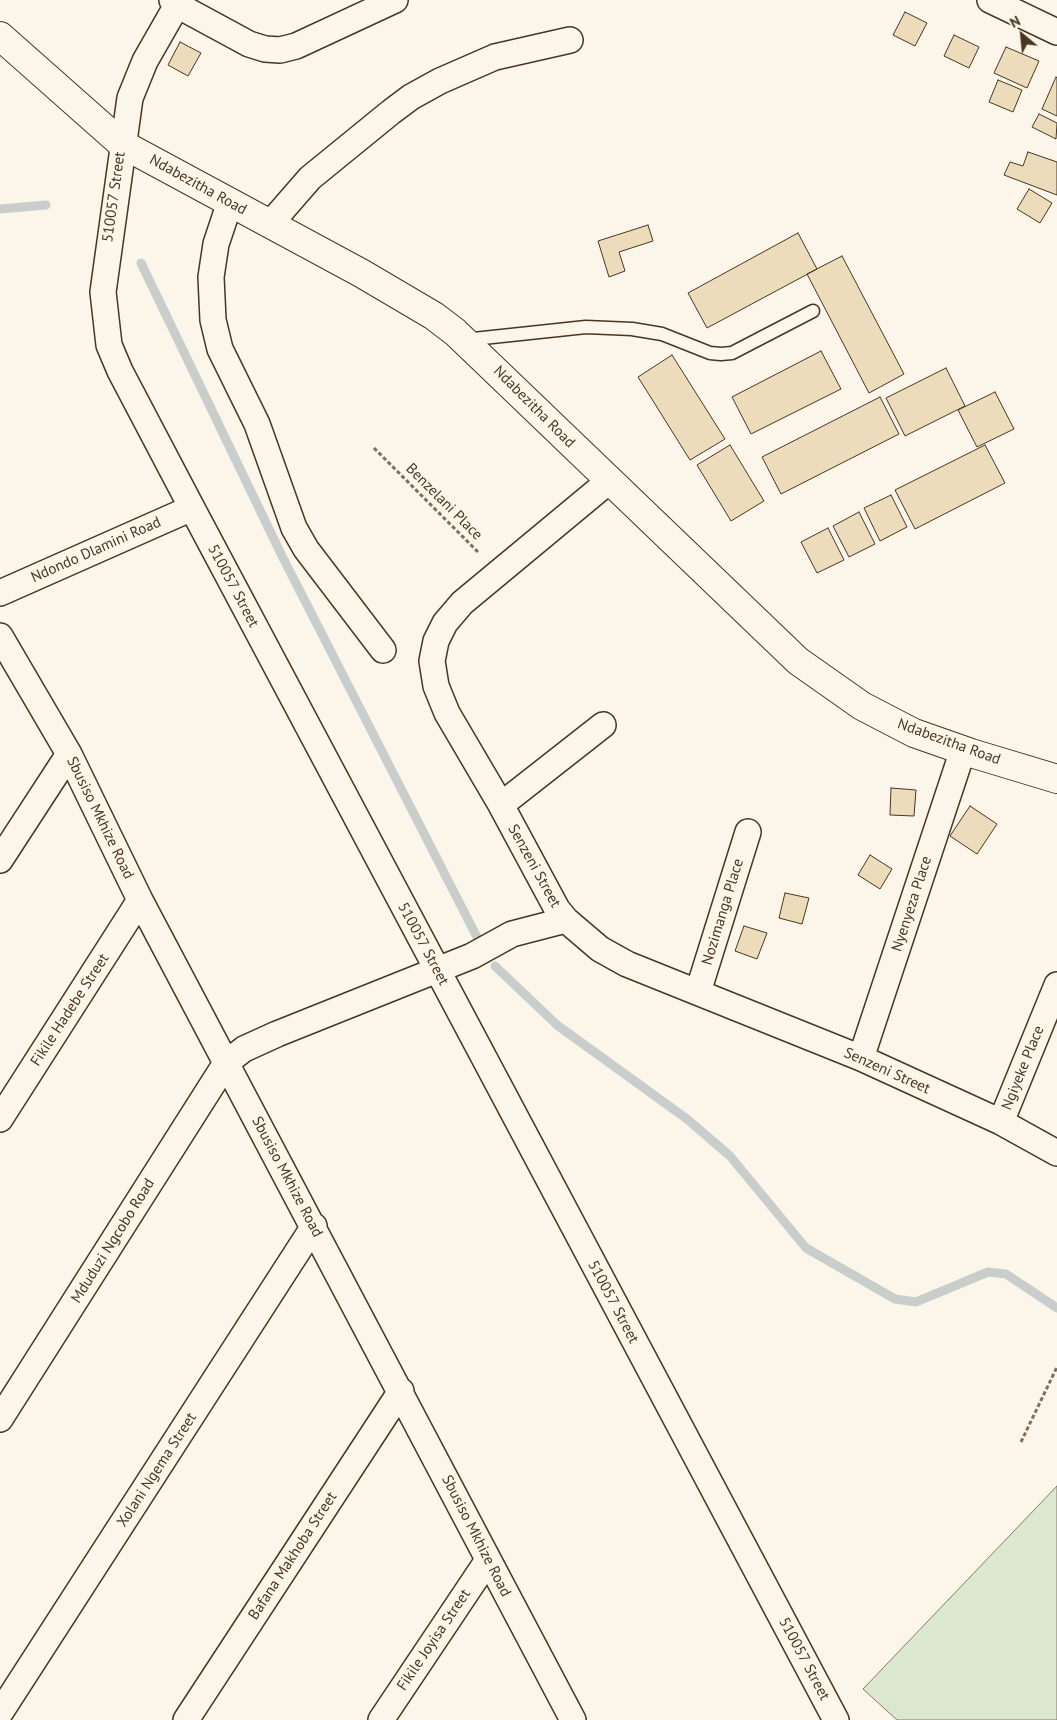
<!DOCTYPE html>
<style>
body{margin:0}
#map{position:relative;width:1057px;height:1720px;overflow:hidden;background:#fbf6e9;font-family:"PT Sans",sans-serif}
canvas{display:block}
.north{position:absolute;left:997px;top:10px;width:50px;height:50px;-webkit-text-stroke:4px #fbf6e9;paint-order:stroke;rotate:332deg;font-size:14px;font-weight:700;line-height:20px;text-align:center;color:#4a3520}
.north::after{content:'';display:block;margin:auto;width:18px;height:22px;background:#4a3520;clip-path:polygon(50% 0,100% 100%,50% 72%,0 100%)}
</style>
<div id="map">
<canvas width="1057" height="1720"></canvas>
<div class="north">N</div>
</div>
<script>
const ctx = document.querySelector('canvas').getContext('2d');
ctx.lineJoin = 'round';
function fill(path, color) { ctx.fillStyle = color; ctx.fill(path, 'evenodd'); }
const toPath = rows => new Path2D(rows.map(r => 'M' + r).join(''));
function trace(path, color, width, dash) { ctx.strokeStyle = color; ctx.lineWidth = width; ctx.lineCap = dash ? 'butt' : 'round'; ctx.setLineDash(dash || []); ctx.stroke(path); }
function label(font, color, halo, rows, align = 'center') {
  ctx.font = font + ' "PT Sans",sans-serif'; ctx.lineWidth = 4; ctx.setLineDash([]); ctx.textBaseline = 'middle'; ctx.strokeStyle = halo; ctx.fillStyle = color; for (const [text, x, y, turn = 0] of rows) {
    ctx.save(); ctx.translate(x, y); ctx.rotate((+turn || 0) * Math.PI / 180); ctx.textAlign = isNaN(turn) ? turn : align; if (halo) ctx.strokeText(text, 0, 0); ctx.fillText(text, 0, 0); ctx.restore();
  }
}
const green = toPath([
 [1057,1486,1057,1720,897,1720,863,1689,1057,1486]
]);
fill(green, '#dce7d0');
trace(green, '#887966', 1);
trace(toPath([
 [0,209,46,205],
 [141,263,282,556,479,941],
 [495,966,557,1025,687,1119,730,1156,806,1248,895,1299,916,1302,988,1272,1006,1274,1057,1308]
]), '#c9cecd', 9);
const building = toPath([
 [905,12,927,23,915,46,893,35,905,12],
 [954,35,979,47,969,68,944,56,954,35],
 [180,42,201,53,188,76,168,65,180,42],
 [1006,47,1039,61,1027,88,994,73,1006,47],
 [1056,77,1057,78,1057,116,1042,109,1056,77],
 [998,80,1022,90,1013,112,989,102,998,80],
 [1039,114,1057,123,1056,139,1032,127,1039,114],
 [1028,152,1057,162,1057,195,1004,175,1010,162,1023,166,1028,152],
 [1029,189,1052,203,1040,223,1017,209,1029,189],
 [648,225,653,241,619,252,625,271,609,277,598,241,648,225],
 [798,233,817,269,707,328,688,293,798,233],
 [842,256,904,374,869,393,807,274,842,256],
 [821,351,841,389,751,434,732,397,821,351],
 [672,355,725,439,690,460,638,377,672,355],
 [946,368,965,406,905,436,886,398,946,368],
 [995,392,1014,429,977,447,958,410,995,392],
 [880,397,899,434,781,494,762,457,880,397],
 [730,445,764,501,731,521,697,465,730,445],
 [985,445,1005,483,915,529,895,490,985,445],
 [891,495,907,527,880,541,864,508,891,495],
 [859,512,875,544,849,557,833,526,859,512],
 [828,528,844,560,817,573,801,542,828,528],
 [891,788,916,790,914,816,890,815,891,788],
 [970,806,997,824,977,854,950,836,970,806],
 [870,855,892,869,880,889,858,875,870,855],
 [785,893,809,898,802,924,779,918,785,893],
 [744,926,767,933,757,959,735,951,744,926]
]);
fill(building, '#ecdcbc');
trace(building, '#4a3520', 1);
const lane = toPath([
 [464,340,586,327,632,329,662,334,710,353,721,354,732,353,813,311]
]);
const street = toPath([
 [172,0,177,5,249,44,265,49,280,50,296,46,395,0],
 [990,0,1057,32],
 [177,5,145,61,130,98,103,292,109,345,120,371,192,508,836,1720],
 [230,202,216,244,211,277,213,320,220,349,257,424,294,528,306,549,383,650],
 [270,224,310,178,391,112,411,97,440,81,495,57,570,40],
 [609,481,462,603,445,623,436,641,432,661,436,686,447,713,501,805,557,909,566,920,600,949,627,964,861,1058,1001,1122,1057,1153],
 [0,593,192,508],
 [0,636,69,754,140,900,573,1720],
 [501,805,603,725],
 [0,860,69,754],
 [698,992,748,832],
 [861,1058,963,750],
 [0,1119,140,900],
 [1001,1122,1057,985],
 [0,1419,226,1063,244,1049,277,1034,472,956,512,934,566,920],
 [0,1713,314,1226],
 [186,1720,401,1391],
 [381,1720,488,1560]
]);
const secondary = toPath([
 [0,36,122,144,361,273,434,316,455,332,798,661,862,706,914,733,971,753,1057,779]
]);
trace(lane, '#4a3520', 15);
trace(street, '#4a3520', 28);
trace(secondary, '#4a3520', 30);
trace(toPath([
 [374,448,479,553],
 [1021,1442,1057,1367]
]), '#7f6f5c', 3, [4, 2.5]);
trace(lane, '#fbf6e9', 12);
trace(street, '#fbf6e9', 25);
trace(secondary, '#fbf6e9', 28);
label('15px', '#4a3520', '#fbf6e9', [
 ["Ndabezitha Road",198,185,29],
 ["510057 Street",114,197,-82],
 ["Ndabezitha Road",534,407,45],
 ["Benzelani Place",444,502,45],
 ["Ndondo Dlamini Road",96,550,-24],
 ["510057 Street",233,586,62],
 ["Ndabezitha Road",949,742,20],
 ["Sbusiso Mkhize Road",100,818,64],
 ["Senzeni Street",534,866,61],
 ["Nyenyeza Place",912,904,-72],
 ["Nozimanga Place",723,912,-73],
 ["510057 Street",423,944,62],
 ["Fikile Hadebe Street",70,1010,-57],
 ["Ngiyeke Place",1023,1068,-68],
 ["Senzeni Street",887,1071,24],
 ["Sbusiso Mkhize Road",287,1177,62],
 ["Mduduzi Ngcobo Road",113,1241,-58],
 ["510057 Street",613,1302,62],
 ["Xolani Ngema Street",157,1470,-57],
 ["Sbusiso Mkhize Road",476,1536,63],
 ["Bafana Makhoba Street",293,1556,-57],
 ["Fikile Joyisa Street",434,1640,-56],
 ["510057 Street",804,1659,62]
]);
</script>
